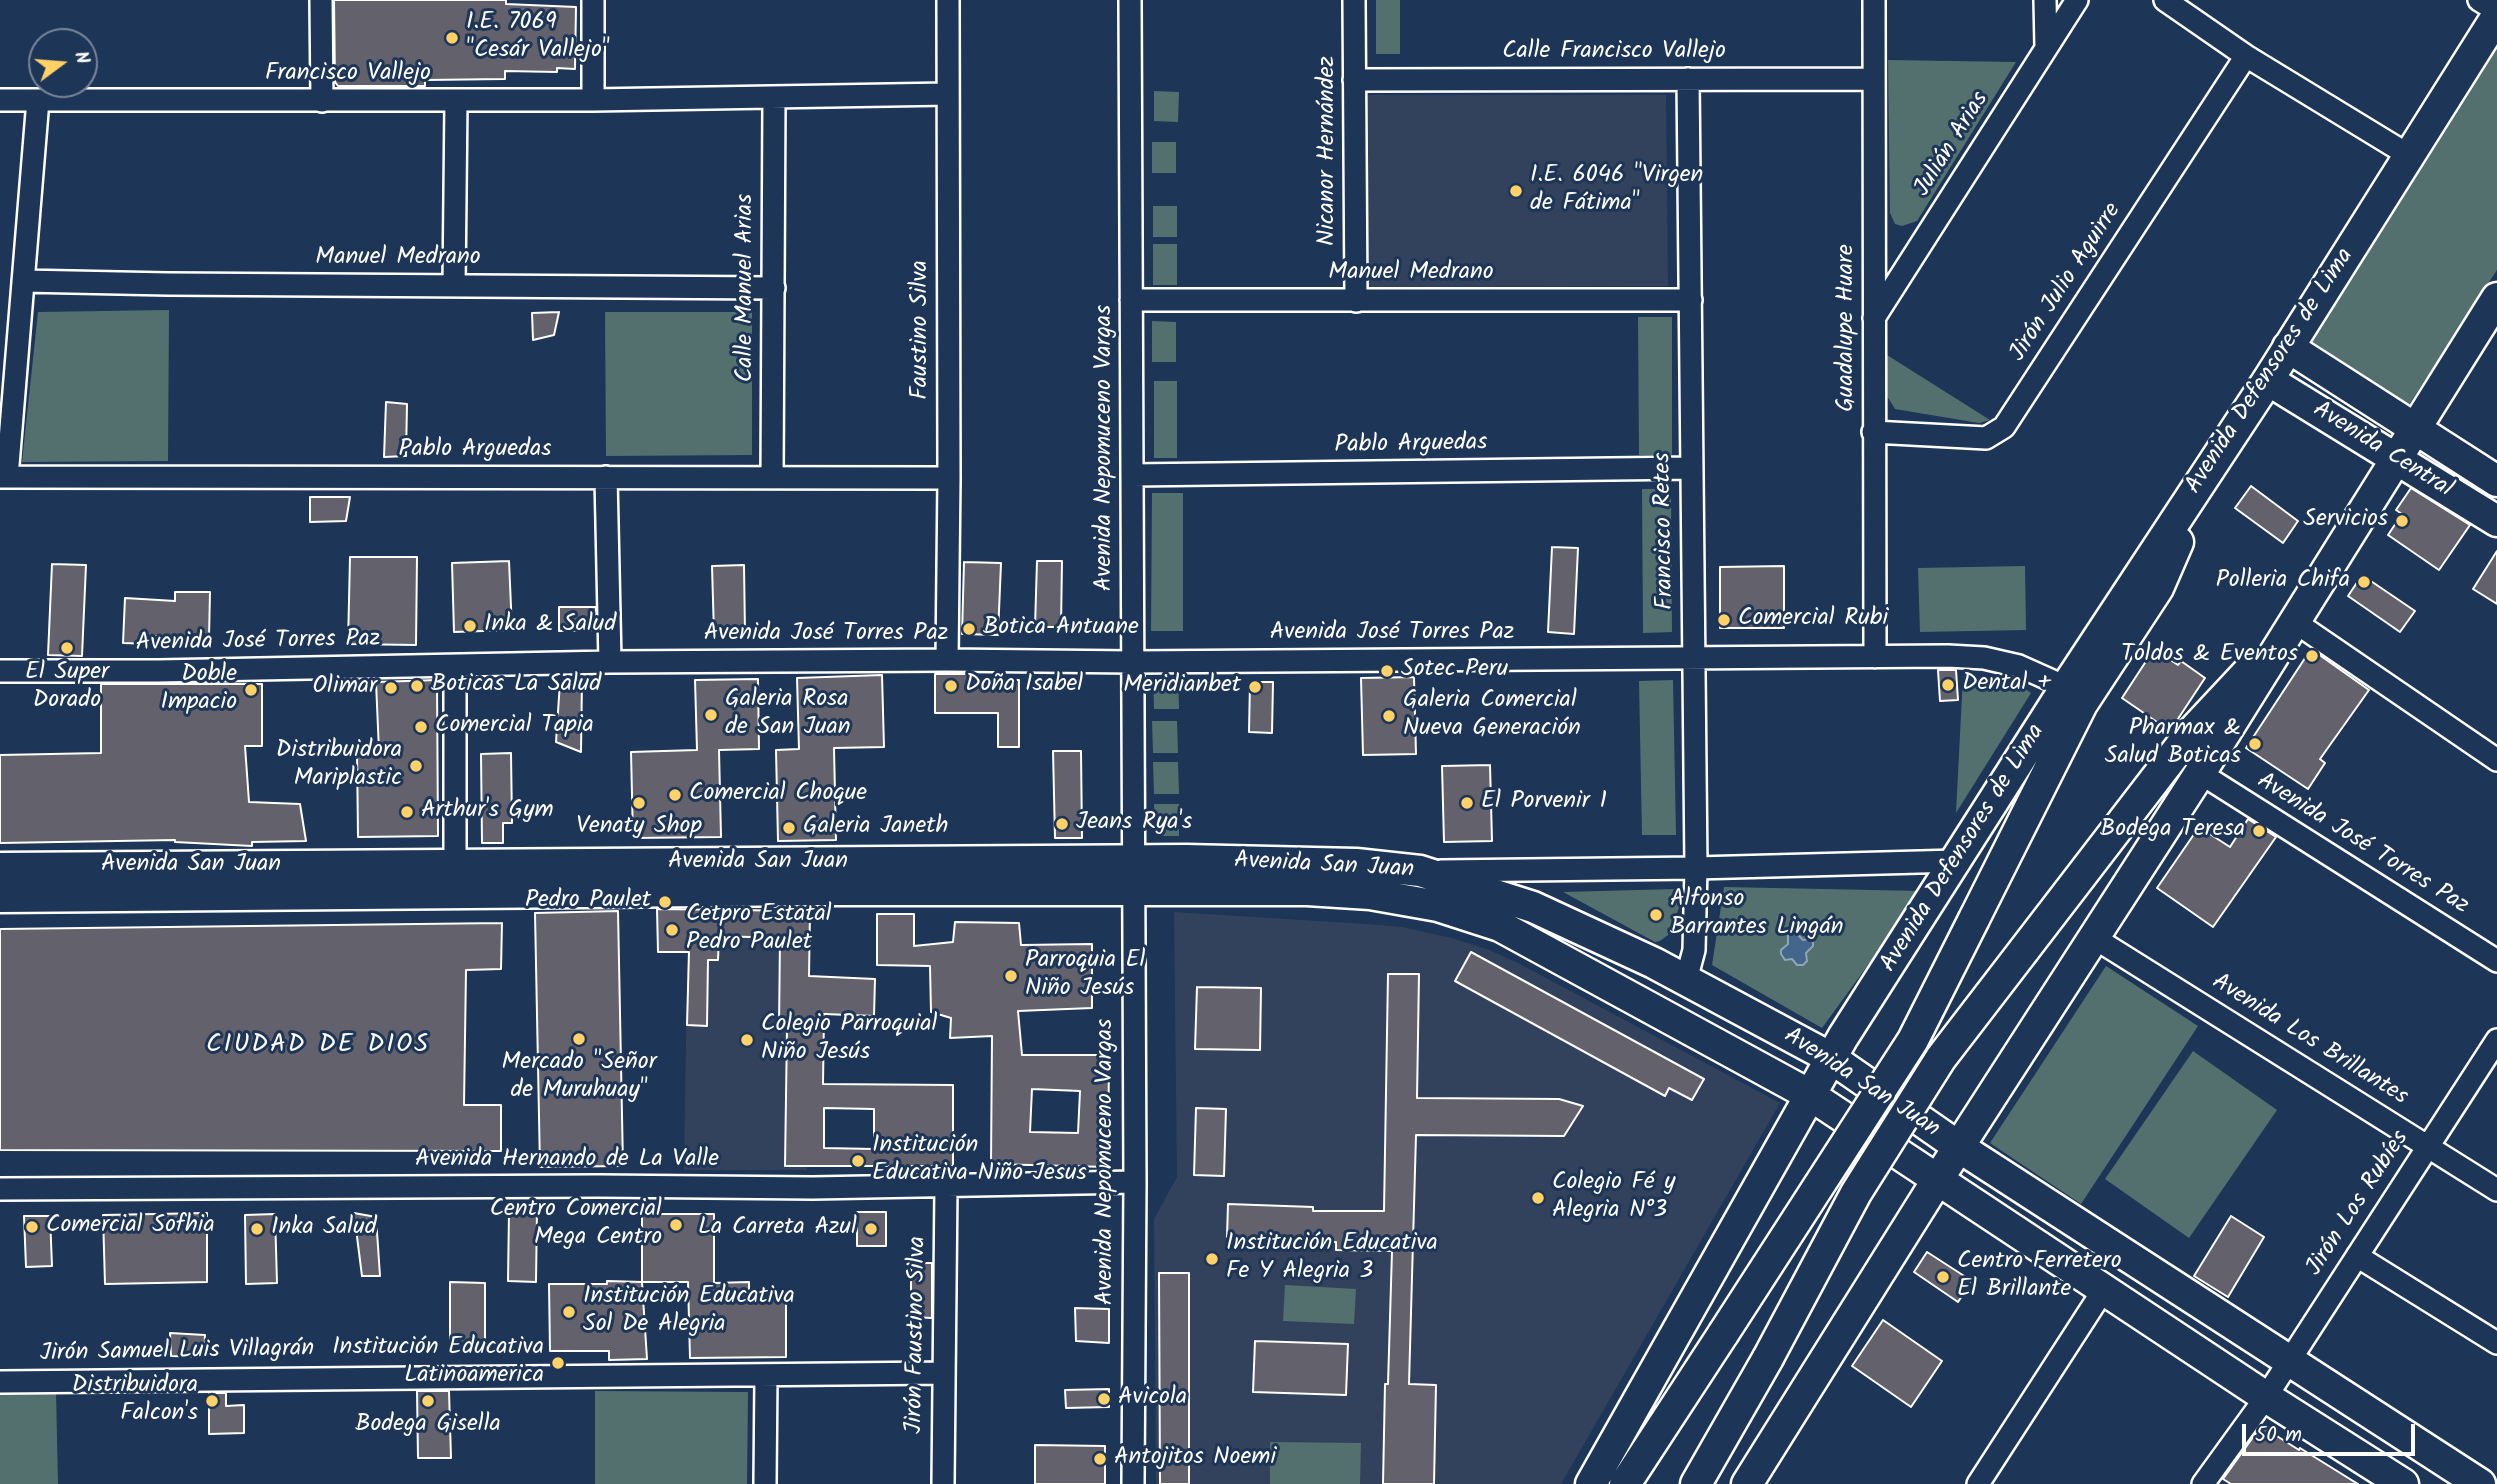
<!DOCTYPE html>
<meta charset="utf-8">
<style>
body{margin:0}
#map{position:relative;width:2497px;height:1484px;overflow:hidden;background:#1d3557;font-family:Kalam,sans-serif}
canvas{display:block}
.north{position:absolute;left:28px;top:28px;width:70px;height:70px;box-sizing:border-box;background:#1d3557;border:2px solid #77869a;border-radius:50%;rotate:74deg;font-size:19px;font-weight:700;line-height:28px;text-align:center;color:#fff}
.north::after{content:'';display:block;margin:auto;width:24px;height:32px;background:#ffd166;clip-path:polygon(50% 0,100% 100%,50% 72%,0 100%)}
.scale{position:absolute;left:2242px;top:1424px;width:173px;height:32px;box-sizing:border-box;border:4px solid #fff;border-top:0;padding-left:9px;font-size:21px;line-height:24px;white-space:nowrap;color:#fff;-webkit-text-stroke:5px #1d3557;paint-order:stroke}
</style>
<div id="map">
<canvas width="2497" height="1484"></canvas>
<div class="north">N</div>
<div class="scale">50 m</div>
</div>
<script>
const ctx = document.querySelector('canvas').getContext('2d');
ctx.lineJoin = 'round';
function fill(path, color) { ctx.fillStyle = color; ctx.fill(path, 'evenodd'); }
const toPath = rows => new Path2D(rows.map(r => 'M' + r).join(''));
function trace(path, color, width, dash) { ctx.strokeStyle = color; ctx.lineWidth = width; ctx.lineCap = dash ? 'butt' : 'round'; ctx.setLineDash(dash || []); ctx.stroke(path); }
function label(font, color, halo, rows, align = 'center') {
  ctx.font = font + ' Kalam,sans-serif'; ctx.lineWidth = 6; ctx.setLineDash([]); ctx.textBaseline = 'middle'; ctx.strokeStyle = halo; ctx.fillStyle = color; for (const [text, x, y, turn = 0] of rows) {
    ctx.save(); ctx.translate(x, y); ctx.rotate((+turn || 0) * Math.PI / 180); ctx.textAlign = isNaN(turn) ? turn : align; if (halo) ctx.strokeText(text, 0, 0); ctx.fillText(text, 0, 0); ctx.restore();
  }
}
fill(toPath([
 [1365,95,1666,95,1668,286,1366,287],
 [688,910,810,911,807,1170,684,1170],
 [1174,912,1367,924,1402,927,1452,938,1489,950,1518,963,1780,1103,1561,1484,1156,1484,1154,1219,1177,1177]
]), '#32425d');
fill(toPath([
 [1376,0,1400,0,1400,54,1376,54],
 [2497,34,2497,270,2408,406,2307,338],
 [1888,60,2016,62,1917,221,1902,226,1895,224,1890,213],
 [1154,91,1179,92,1178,122,1154,121],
 [1152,142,1176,142,1176,173,1152,173],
 [1153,206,1177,206,1177,237,1153,237],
 [1153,244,1177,244,1177,285,1153,285],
 [169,310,168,461,22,462,38,312],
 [605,312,752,312,752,455,606,456],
 [1638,317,1672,317,1672,455,1639,455],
 [1152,321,1176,322,1176,362,1152,362],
 [1887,355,1990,420,1979,423,1895,409,1887,396],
 [1154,381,1177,381,1177,458,1154,458],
 [1642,489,1671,489,1672,632,1643,633],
 [1152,493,1183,493,1183,631,1151,631],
 [2025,566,2026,630,1920,632,1918,568],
 [1963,676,2017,683,2031,693,1956,813],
 [1153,677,1178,677,1179,709,1154,709],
 [1673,680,1676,835,1642,835,1639,681],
 [1152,721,1177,721,1178,753,1153,753],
 [1153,762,1178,762,1179,794,1154,794],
 [1154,804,1179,804,1179,836,1155,836],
 [1724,887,1922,891,1822,1028,1712,965],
 [1675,889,1681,892,1683,898,1668,935,1660,941,1655,942,1563,892],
 [2106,966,2198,1026,2081,1204,1990,1143],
 [2193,1051,2277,1110,2189,1238,2105,1179],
 [1285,1285,1356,1289,1354,1324,1283,1321],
 [56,1391,58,1484,0,1484,0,1392],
 [595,1391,748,1392,747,1484,595,1484],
 [1270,1442,1361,1443,1360,1484,1270,1484]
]), '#53706f');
const water = toPath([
 [1791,933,1797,934,1803,940,1809,939,1813,942,1813,946,1806,953,1807,961,1803,965,1797,965,1792,959,1785,960,1781,954,1781,950,1788,944,1788,935,1791,933]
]);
fill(water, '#44668a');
trace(water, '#8fa3b9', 2);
const building = toPath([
 [334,0,506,0,506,4,576,7,575,69,557,68,557,72,505,71,505,79,425,80,425,86,338,86,335,82,334,0],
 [559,312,554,335,533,340,532,313,559,312],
 [386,402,407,404,406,456,384,457,386,402],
 [2251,486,2298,521,2283,543,2235,508,2251,486],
 [2411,488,2470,525,2439,570,2388,535,2402,514,2396,510,2411,488],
 [310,497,350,497,346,521,310,522,310,497],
 [1552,547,1578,548,1574,634,1548,632,1552,547],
 [2497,551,2497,604,2473,589,2497,551],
 [350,557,417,557,416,645,348,644,350,557],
 [509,561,512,630,454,632,452,563,509,561],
 [1037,561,1062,561,1061,627,1035,627,1037,561],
 [964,562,1001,563,998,635,962,634,964,562],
 [52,564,86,565,82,656,48,655,52,564],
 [744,565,745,633,714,634,712,566,744,565],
 [1784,566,1784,628,1720,628,1720,567,1784,566],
 [2362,575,2415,611,2400,632,2348,596,2362,575],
 [175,592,210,592,209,638,152,636,152,644,123,643,125,598,175,601,175,592],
 [559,607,596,607,596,630,559,631,559,607],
 [2154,649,2178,665,2181,661,2205,678,2170,731,2122,698,2154,649],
 [2311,649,2369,690,2320,759,2325,763,2308,789,2246,748,2311,649],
 [1938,670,1956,670,1958,700,1940,701,1938,670],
 [935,674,969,674,969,679,1019,680,1019,747,998,747,998,713,935,713,935,674],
 [882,675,884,747,834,748,836,840,778,841,776,750,799,749,797,678,882,675],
 [1414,677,1416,754,1363,755,1361,678,1414,677],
 [758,679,759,749,719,750,721,837,633,838,631,752,697,750,695,680,758,679],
 [437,680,438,836,358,837,357,751,379,751,376,682,437,680],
 [582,680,581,752,556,742,560,682,582,680],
 [1250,682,1273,682,1272,733,1249,732,1250,682],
 [101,684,262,684,262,746,245,746,249,802,300,804,306,841,252,842,252,846,175,842,175,840,0,843,0,755,101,753,101,684],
 [1053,751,1081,751,1082,838,1055,838,1053,751],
 [511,753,512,823,503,823,503,843,482,843,481,754,511,753],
 [1490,765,1492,841,1444,842,1442,766,1490,765],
 [2248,819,2276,837,2213,927,2157,888,2199,827,2230,847,2248,819],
 [657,909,810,911,809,976,875,979,874,1016,824,1014,823,1084,953,1085,953,1166,785,1166,787,1028,779,1028,780,938,719,936,718,960,708,960,707,1026,687,1025,689,952,658,952,657,909],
 [824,1108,874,1109,874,1149,824,1148,824,1108],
 [618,911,623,1166,540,1167,535,913,618,911],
 [877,914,914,914,914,946,953,942,955,922,1019,923,1021,945,1092,944,1092,1008,1018,1011,1022,1055,1109,1055,1108,1167,991,1164,992,1036,950,1038,951,1018,931,1012,930,966,877,965,877,914],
 [1032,1089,1080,1091,1078,1133,1030,1132,1032,1089],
 [502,923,501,969,466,970,464,1105,501,1105,501,1151,0,1150,0,929,502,923],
 [1471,952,1704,1079,1692,1100,1669,1088,1665,1096,1455,981,1471,952],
 [1388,974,1419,974,1417,1098,1559,1099,1583,1106,1564,1136,1416,1135,1409,1384,1436,1385,1434,1484,1383,1484,1385,1384,1388,1384,1392,1251,1336,1250,1336,1242,1227,1237,1228,1204,1313,1207,1313,1211,1384,1211,1388,974],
 [1197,987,1261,988,1260,1050,1195,1049,1197,987],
 [1196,1108,1226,1109,1224,1176,1194,1175,1196,1108],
 [509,1211,537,1211,536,1282,508,1281,509,1211],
 [857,1212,886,1212,886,1246,857,1246,857,1212],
 [207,1213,207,1282,105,1284,103,1215,207,1213],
 [354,1213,376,1217,380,1276,362,1276,354,1213],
 [275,1214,277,1283,246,1284,245,1215,275,1214],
 [642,1214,714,1214,714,1283,749,1282,749,1299,786,1299,786,1357,690,1358,688,1282,642,1282,642,1214],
 [24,1216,50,1216,52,1266,26,1267,24,1216],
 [2231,1216,2264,1237,2228,1297,2194,1276,2231,1216],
 [1927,1252,1972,1281,1958,1302,1914,1272,1927,1252],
 [911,1263,932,1263,932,1318,911,1317,911,1263],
 [1159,1273,1189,1273,1189,1484,1160,1484,1159,1273],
 [607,1281,642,1282,647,1359,609,1360,609,1351,550,1351,549,1284,607,1284,607,1281],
 [450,1282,485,1283,485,1352,450,1352,450,1282],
 [1075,1308,1109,1309,1109,1343,1076,1341,1075,1308],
 [1883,1320,1942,1361,1911,1407,1852,1366,1883,1320],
 [170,1333,205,1335,204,1357,171,1356,170,1333],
 [1255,1341,1348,1344,1346,1395,1253,1392,1255,1341],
 [1109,1389,1109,1407,1066,1408,1065,1390,1109,1389],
 [417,1391,449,1391,451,1458,418,1458,417,1391],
 [209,1393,226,1393,226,1406,244,1405,244,1433,209,1434,209,1393],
 [2261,1426,2299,1450,2300,1448,2358,1484,2231,1484,2223,1479,2261,1426],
 [1035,1445,1105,1446,1105,1484,1035,1484,1035,1445]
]);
fill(building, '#62616c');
trace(building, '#fff', 2);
const street = toPath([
 [321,0,322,101],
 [593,0,593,100],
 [1130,0,1135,1182,1133,1484],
 [1354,0,1356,301],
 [1874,0,1875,657],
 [2045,0,2046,47],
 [2165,0,2246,56,2410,156],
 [2479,0,2497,11],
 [1354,80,1874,79],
 [0,100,593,100,948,94],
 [23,281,168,284,774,288],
 [454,286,456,101],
 [1131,300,1691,300],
 [1874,318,2077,0],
 [1873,432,1986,438,2004,427,2246,56],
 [1132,475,1691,468],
 [0,477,949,478],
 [7,477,38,100],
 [606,477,610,662],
 [772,478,774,98],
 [2295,622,2497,760],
 [947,660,949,478,948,0],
 [0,671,158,671,610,662,947,660,1133,662,1948,656,1984,658,2019,666,2066,687],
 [2200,773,2497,961],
 [455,864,455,666],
 [1441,871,1696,868,1957,861],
 [2093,937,2497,1190],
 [1686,980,1694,950,1696,868,1688,79],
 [0,1189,598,1186,813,1188,1135,1182],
 [2357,1256,2497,1343],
 [0,1382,943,1373],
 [765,1484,766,1375],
 [943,1484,946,1186],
 [1978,1484,2104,1289],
 [2203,1484,2266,1397,2497,1040]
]);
const secondary = toPath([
 [2288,347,2497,481],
 [2268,380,2497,521],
 [0,868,1186,860,1356,864,1420,871,1533,907,1654,963,1831,1058,1959,1147,2480,1484],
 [0,897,822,890,1307,890,1370,894,1438,906,1500,926,1810,1095,2266,1397,2403,1484],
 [1974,919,2082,704,2158,588,2178,542],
 [2024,950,2190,734,2247,673],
 [1591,1484,1843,1037,2066,687,2268,380,2497,16],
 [1625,1484,1723,1334],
 [1696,1484,1768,1358],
 [1747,1484,1938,1179,2200,773,2497,298]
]);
trace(street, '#fff', 26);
trace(secondary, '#fff', 35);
trace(street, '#1d3557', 21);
trace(secondary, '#1d3557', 30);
const secondaryBridge = toPath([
 [1723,1334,1913,1040,1974,919],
 [1768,1358,1856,1193,1941,1058,2024,950]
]);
trace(secondaryBridge, '#fff', 35, []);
trace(secondaryBridge, '#1d3557', 30);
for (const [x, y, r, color] of [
 [452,38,7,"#ffd166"],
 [1516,191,7,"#ffd166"],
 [2402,521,7,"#ffd166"],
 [2364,582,7,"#ffd166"],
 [1724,620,7,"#ffd166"],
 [470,626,7,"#ffd166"],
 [969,629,7,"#ffd166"],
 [67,648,7,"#ffd166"],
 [2312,656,7,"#ffd166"],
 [1387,671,7,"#ffd166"],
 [1948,685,7,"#ffd166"],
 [417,686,7,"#ffd166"],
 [951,686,7,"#ffd166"],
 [1255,687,7,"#ffd166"],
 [391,688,7,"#ffd166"],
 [251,690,7,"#ffd166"],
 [711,715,7,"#ffd166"],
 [1389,716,7,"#ffd166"],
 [421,727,7,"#ffd166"],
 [2255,744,7,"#ffd166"],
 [416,766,7,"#ffd166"],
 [675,795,7,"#ffd166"],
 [639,803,7,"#ffd166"],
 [1467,803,7,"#ffd166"],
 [407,812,7,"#ffd166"],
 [1062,824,7,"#ffd166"],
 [789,828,7,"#ffd166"],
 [2259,831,7,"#ffd166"],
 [665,902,7,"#ffd166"],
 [1656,915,7,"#ffd166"],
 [672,930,7,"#ffd166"],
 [1011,976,7,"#ffd166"],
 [579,1039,7,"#ffd166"],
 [747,1040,7,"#ffd166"],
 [858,1161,7,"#ffd166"],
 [1538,1198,7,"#ffd166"],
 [676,1225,7,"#ffd166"],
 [32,1227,7,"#ffd166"],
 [257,1229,7,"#ffd166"],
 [871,1229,7,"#ffd166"],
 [1212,1259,7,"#ffd166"],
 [1943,1277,7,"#ffd166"],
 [569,1312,7,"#ffd166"],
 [558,1363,7,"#ffd166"],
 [1104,1399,7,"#ffd166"],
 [212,1401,7,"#ffd166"],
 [428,1401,7,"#ffd166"],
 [1100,1459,7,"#ffd166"]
]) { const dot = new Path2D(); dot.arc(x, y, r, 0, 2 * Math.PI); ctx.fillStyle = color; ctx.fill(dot); trace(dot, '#1d3557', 2.5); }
label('24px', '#fff', '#1d3557', [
 ["I.E. 7069",466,24],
 ["\"Cesár Vallejo\"",466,52],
 ["I.E. 6046 \"Virgen",1530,177],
 ["de Fátima\"",1530,205],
 ["Servicios",2388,521,"right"],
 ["Polleria Chifa",2350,582,"right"],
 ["Comercial Rubi",1738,620],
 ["Inka & Salud",484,626],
 ["Botica Antuane",983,629],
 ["Toldos & Eventos",2298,656,"right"],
 ["Sotec Peru",1401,671],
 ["El Super",67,674,"center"],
 ["Dorado",67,702,"center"],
 ["Doble",237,676,"right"],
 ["Impacio",237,704,"right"],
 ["Dental +",1962,685],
 ["Boticas La Salud",431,686],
 ["Doña Isabel",965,686],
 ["Meridianbet",1241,687,"right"],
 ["Olimar",377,688,"right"],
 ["Galeria Rosa",725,701],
 ["de San Juan",725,729],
 ["Galeria Comercial",1403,702],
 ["Nueva Generación",1403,730],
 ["Comercial Tapia",435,727],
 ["Pharmax &",2241,730,"right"],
 ["Salud Boticas",2241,758,"right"],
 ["Distribuidora",402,752,"right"],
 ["Mariplastic",402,780,"right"],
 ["Comercial Choque",689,795],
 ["El Porvenir 1",1481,803],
 ["Arthur's Gym",421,812],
 ["Jeans Rya's",1076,824],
 ["Venaty Shop",639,828,"center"],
 ["Galeria Janeth",803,828],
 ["Bodega Teresa",2245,831,"right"],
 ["Alfonso",1670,901],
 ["Barrantes Lingán",1670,929],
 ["Pedro Paulet",651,902,"right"],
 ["Cetpro Estatal",686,916],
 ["Pedro Paulet",686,944],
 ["Parroquia El",1025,962],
 ["Niño Jesús",1025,990],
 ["Colegio Parroquial",761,1026],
 ["Niño Jesús",761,1054],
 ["Mercado \"Señor",579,1064,"center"],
 ["de Muruhuay\"",579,1092,"center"],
 ["Institución",872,1147],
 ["Educativa Niño Jesus",872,1175],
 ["Colegio Fé y",1552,1184],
 ["Alegria N°3",1552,1212],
 ["Centro Comercial",662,1211,"right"],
 ["Mega Centro",662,1239,"right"],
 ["Comercial Sofhia",46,1227],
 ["Inka Salud",271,1229],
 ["La Carreta Azul",857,1229,"right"],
 ["Institución Educativa",1226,1245],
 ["Fe Y Alegria 3",1226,1273],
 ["Centro Ferretero",1957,1263],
 ["El Brillante",1957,1291],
 ["Institución Educativa",583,1298],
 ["Sol De Alegria",583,1326],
 ["Institución Educativa",544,1349,"right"],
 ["Latinoamerica",544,1377,"right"],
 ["Distribuidora",198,1387,"right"],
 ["Falcon's",198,1415,"right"],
 ["Avicola",1118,1399],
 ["Bodega Gisella",428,1426,"center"],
 ["Antojitos Noemi",1114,1459]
], 'left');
label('24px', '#fff', '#1d3557', [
 ["Calle Francisco Vallejo",1614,53],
 ["Francisco Vallejo",348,75],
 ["Julián Arias",1953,145,-58],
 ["Nicanor Hernández",1329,151,-90],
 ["Manuel Medrano",398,259],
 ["Manuel Medrano",1411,274],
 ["Jirón Julio Aguirre",2067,283,-57],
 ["Calle Manuel Arias",747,288,-90],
 ["Guadalupe Huare",1848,328,-90],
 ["Faustino Silva",922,330,-90],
 ["Avenida Defensores de Lima",2271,372,-57],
 ["Pablo Arguedas",1411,446,-1],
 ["Avenida Nepomuceno Vargas",1106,448,-90],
 ["Pablo Arguedas",475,451],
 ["Avenida Central",2382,451,32],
 ["Francisco Retes",1666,531,-91],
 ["Avenida José Torres Paz",1392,634],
 ["Avenida José Torres Paz",826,635],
 ["Avenida José Torres Paz",258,643,-1],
 ["Avenida José Torres Paz",2362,845,32],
 ["Avenida Defensores de Lima",1964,849,-58],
 ["Avenida San Juan",758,863],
 ["Avenida San Juan",191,866],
 ["Avenida San Juan",1324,867,3],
 ["Avenida Los Brillantes",2309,1041,32],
 ["Avenida San Juan",1861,1084,33],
 ["Avenida Hernando de La Valle",567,1161],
 ["Avenida Nepomuceno Vargas",1107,1162,-90],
 ["Jirón Los Rubíes",2359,1204,-57],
 ["Jirón Faustino Silva",918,1335,-89],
 ["Jirón Samuel Luis Villagrán",177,1353,-1]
]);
ctx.letterSpacing = '2px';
label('26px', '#fff', '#1d3557', [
 ["CIUDAD DE DIOS",318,1047]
]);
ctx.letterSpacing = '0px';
</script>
